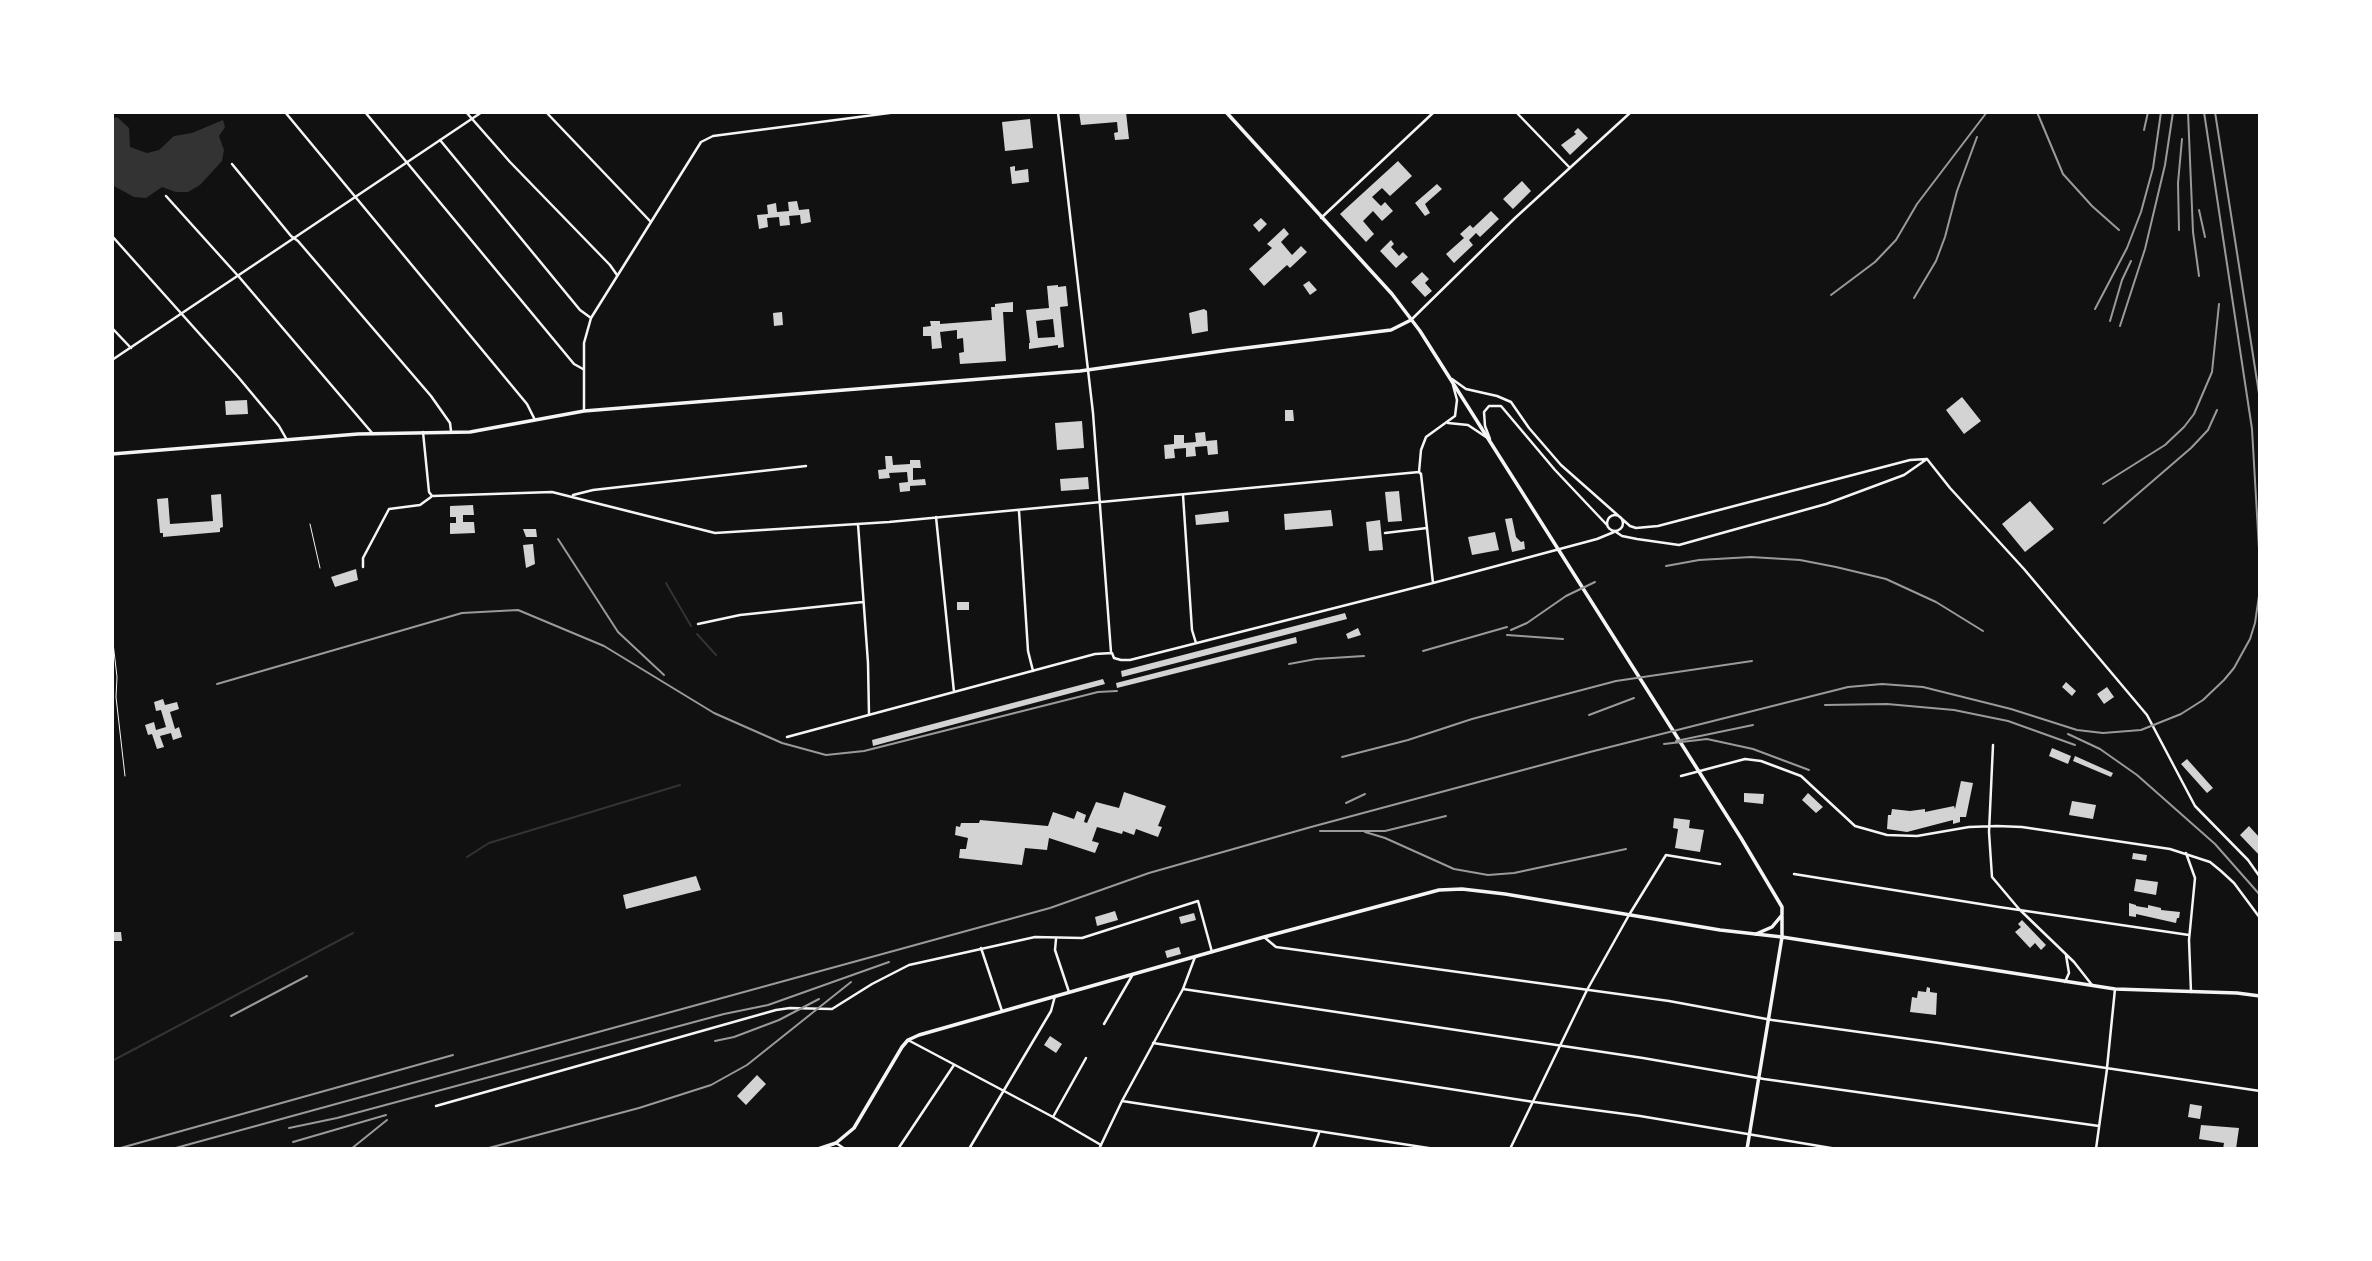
<!DOCTYPE html>
<style>
body{margin:0}
#map{position:relative;width:2372px;height:1261px;overflow:hidden;background:#111;font-family:"Fira Sans Condensed",sans-serif}
canvas{display:block}
.frame{position:absolute;inset:0;border:114px solid #fff;pointer-events:none}
</style>
<div id="map">
<canvas width="2372" height="1261"></canvas>
<div class="frame"></div>
</div>
<script>
const ctx = document.querySelector('canvas').getContext('2d');
ctx.lineJoin = 'round';
function fill(path, color) { ctx.fillStyle = color; ctx.fill(path, 'evenodd'); }
const toPath = rows => new Path2D(rows.map(r => 'M' + r).join(''));
function trace(path, color, width, dash) { ctx.strokeStyle = color; ctx.lineWidth = width; ctx.lineCap = dash ? 'butt' : 'round'; ctx.setLineDash(dash || []); ctx.stroke(path); }
fill(toPath([
 [117,117,129,128,130,147,147,153,159,150,174,136,192,133,223,120,225,127,219,136,224,150,222,161,200,185,188,192,176,192,162,187,146,198,134,197,112,185,112,119]
]), '#333');
trace(toPath([
 [666,583,691,626],
 [697,634,716,655],
 [467,857,489,843,680,785],
 [112,1061,353,933]
]), '#333', 2);
fill(toPath([
 [1079,112,1126,112,1129,139,1115,140,1114,133,1118,132,1117,122,1081,125],
 [1030,119,1033,148,1005,151,1002,122],
 [1578,128,1588,138,1570,155,1561,145,1576,134,1574,132],
 [1398,161,1412,176,1390,196,1382,188,1372,197,1381,206,1385,202,1393,211,1382,221,1373,211,1363,221,1374,234,1366,242,1340,214],
 [1015,166,1015,171,1028,169,1029,182,1012,184,1010,167],
 [1522,181,1531,191,1513,209,1503,199],
 [1437,184,1442,189,1425,204,1430,213,1425,216,1415,203],
 [797,201,799,210,809,209,811,222,801,224,800,215,789,216,790,225,780,226,779,217,767,218,768,227,759,229,757,215,768,214,767,205,776,203,777,212,789,211,788,202],
 [1491,211,1499,219,1480,237,1476,233,1469,240,1473,245,1454,263,1446,254,1464,238,1460,234,1470,225,1473,228],
 [1261,218,1267,224,1259,232,1253,225],
 [1284,228,1289,234,1281,242,1292,255,1301,246,1307,252,1290,268,1287,265,1264,286,1249,269,1272,248,1267,244],
 [1391,240,1394,244,1391,247,1399,256,1403,252,1408,257,1396,268,1380,251],
 [1422,272,1429,279,1425,283,1432,291,1425,297,1411,282],
 [1309,281,1317,290,1310,295,1303,285],
 [1058,285,1058,287,1066,286,1068,306,1060,307,1064,347,1058,348,1058,345,1029,349,1029,343,1030,343,1026,310,1049,308,1047,286],
 [1053,319,1055,337,1038,338,1036,321],
 [1013,302,1013,312,1003,312,1006,361,960,364,959,353,964,352,963,338,957,339,957,330,940,332,942,348,932,349,931,336,923,336,923,327,931,326,930,321,940,321,940,324,992,320,991,307,995,307,995,304],
 [1204,309,1207,311,1208,331,1192,334,1189,313],
 [782,312,783,325,774,326,773,313],
 [1962,397,1981,421,1964,434,1946,410],
 [247,400,248,414,226,415,225,401],
 [1285,410,1293,410,1294,421,1285,421],
 [1082,421,1084,448,1057,450,1055,423],
 [1205,432,1206,441,1217,440,1218,454,1208,455,1207,446,1195,447,1196,456,1186,457,1186,448,1174,449,1175,458,1165,459,1164,445,1174,444,1174,435,1184,435,1184,443,1196,442,1195,433],
 [885,456,892,456,893,465,910,464,910,460,920,460,921,468,913,468,913,480,925,479,926,485,910,486,910,491,900,492,899,483,908,482,907,472,889,473,890,478,879,479,878,470,886,469],
 [1088,477,1089,489,1061,491,1060,479],
 [1399,491,1402,521,1388,522,1385,492],
 [221,494,223,527,220,528,220,532,163,537,163,533,160,533,157,499,168,498,170,524,213,521,211,495],
 [2030,501,2054,529,2025,552,2002,524],
 [473,505,474,515,463,515,463,522,474,522,475,533,450,534,450,523,456,523,456,517,450,517,450,506],
 [1331,510,1333,526,1285,530,1284,514],
 [1228,511,1229,522,1196,525,1195,515],
 [1512,518,1516,537,1521,542,1524,541,1525,549,1512,552,1505,519],
 [1380,520,1383,550,1369,551,1366,522],
 [523,529,536,529,537,537,526,537],
 [1495,532,1499,550,1472,555,1468,537],
 [533,544,535,564,526,568,523,545],
 [356,569,358,580,335,587,331,577],
 [957,602,969,602,969,610,957,610],
 [1345,613,1347,619,1122,677,1121,671],
 [1358,628,1361,635,1348,639,1346,634],
 [1296,637,1297,643,1117,688,1116,683],
 [1103,679,1105,684,873,746,872,740],
 [2066,682,2076,691,2072,696,2062,687],
 [2107,687,2114,697,2104,704,2097,694],
 [163,699,165,705,177,702,179,709,170,712,175,729,179,727,182,737,173,740,171,733,160,736,164,747,157,749,152,734,148,735,145,725,154,722,156,730,166,727,161,710,156,711,154,702],
 [2052,748,2071,756,2068,764,2049,756],
 [2075,756,2113,773,2111,777,2073,761],
 [2187,759,2213,788,2207,793,2181,764],
 [1961,781,1973,783,1966,817,1960,817,1960,822,1953,824,1953,820,1907,832,1887,829,1888,815,1891,815,1892,809,1910,811,1925,809,1925,812,1954,806,1955,809],
 [1124,792,1166,806,1158,826,1162,827,1158,837,1136,829,1134,835,1123,831,1122,834,1097,827,1092,841,1099,843,1095,853,1049,838,1047,850,1025,848,1022,865,959,858,960,849,966,849,968,838,955,835,956,826,960,827,961,823,979,823,980,820,1048,826,1053,812,1074,819,1077,811,1086,815,1084,822,1087,823,1096,802,1119,808],
 [1744,793,1764,794,1763,804,1744,802],
 [1808,793,1823,807,1816,813,1802,800],
 [2072,801,2096,805,2093,819,2069,815],
 [1674,818,1690,820,1689,828,1704,830,1700,852,1675,848,1678,829,1673,828],
 [2249,826,2260,838,2260,856,2240,835],
 [2133,853,2147,855,2146,861,2132,859],
 [696,876,701,890,626,909,623,895],
 [2136,879,2158,882,2156,895,2134,891],
 [2129,903,2136,905,2136,906,2148,908,2148,905,2161,908,2161,910,2180,912,2179,918,2177,918,2176,923,2136,914,2136,917,2129,916],
 [1115,911,1118,920,1097,926,1095,917],
 [1194,913,1196,920,1181,924,1179,917],
 [2022,920,2046,945,2041,950,2035,943,2030,948,2015,932,2021,927,2018,924],
 [112,932,121,932,122,941,112,941],
 [1179,947,1181,954,1167,958,1165,951],
 [1927,987,1930,988,1930,992,1937,993,1936,1015,1910,1012,1912,997,1917,998,1918,991,1926,992],
 [1050,1036,1062,1044,1056,1053,1044,1045],
 [757,1075,766,1084,746,1105,737,1096],
 [2190,1104,2202,1106,2200,1119,2188,1117],
 [2201,1125,2239,1128,2236,1149,2223,1149,2224,1143,2199,1139]
]), '#d3d3d3');
trace(toPath([
 [310,524,320,568],
 [112,634,117,677,116,697,125,776]
]), '#f5f5f5', 1);
trace(toPath([
 [285,112,527,404,535,420],
 [365,112,574,364,583,369],
 [466,112,510,162,610,265,617,275],
 [546,112,650,221],
 [1058,112,1093,413,1111,652],
 [1516,112,1570,168],
 [440,140,580,310,591,318],
 [232,164,291,236,298,241,431,396,450,423,451,431],
 [166,196,240,278,373,434],
 [112,236,239,378,279,426,287,440],
 [1411,320,1515,218,1631,112],
 [112,328,131,348],
 [1452,379,1466,389,1497,396,1511,402,1529,428,1561,465,1630,526,1636,528,1658,526,1910,460,1927,459,1950,488,2024,569,2147,715,2195,806,2248,860,2260,877],
 [1448,423,1468,425,1486,437],
 [423,432,429,492,432,496,552,492,715,533,889,522,1419,472],
 [1490,439,1485,426,1484,412,1489,406,1501,406,1555,470,1607,525],
 [573,495,593,490,806,466],
 [1183,495,1192,630,1196,643],
 [1019,511,1028,651,1033,671],
 '1607 523a8 8 0 1 1 16 0a8 8 0 1 1-16 0Z',
 [936,517,954,692],
 [858,524,868,663,869,715],
 [1616,532,1622,536,1637,539,1679,545,1826,504,1904,475,1927,459],
 [1385,533,1427,528],
 [363,567,363,558,389,509,420,505,431,497],
 [1433,583,1421,474,1419,472,1421,450,1426,437,1455,416,1457,400,1453,385],
 [698,624,740,615,863,602],
 [787,737,1095,654,1112,653,1114,658,1121,660,1130,660,1433,583,1597,539,1614,532],
 [1993,745,1989,832,1992,877,2019,909,2074,962,2092,985],
 [1681,776,1745,759,1761,761,1801,776,1855,826,1887,835,1917,836,1969,827,1997,826,2022,827,2170,849,2210,862,2221,871,2234,883,2260,918],
 [2186,853,2195,878,2189,940,2191,992],
 [1794,874,1999,907,2189,935],
 [1056,939,1055,950,1069,992],
 [981,948,1002,1011],
 [2065,982,2069,973,2066,955],
 [1183,989,1643,1058,1764,1079,2099,1126],
 [1104,1024,1133,974],
 [908,1040,1053,1117,1101,1145],
 [1153,1043,1534,1102,1640,1116,1837,1149],
 [436,1106,776,1010,790,1008,832,1009,872,984,909,965,1035,937,1082,938,1198,901,1212,952],
 [1053,1117,1086,1058],
 [836,1143,845,1149],
 [898,1149,954,1065],
 [969,1149,1051,1011,1055,996],
 [1313,1149,1319,1133],
 [1510,1149,1587,990,1629,915,1666,855,1720,864],
 [2096,1149,2107,1069]
]), '#f5f5f5', 2.5);
trace(toPath([
 [1321,218,1434,112],
 [112,360,482,112],
 [584,410,584,343,591,318,701,142,713,136,897,112],
 [1264,937,1276,947,1669,1001,1772,1020,1939,1043,2260,1091],
 [2107,1068,2115,989],
 [1122,1101,1435,1149],
 [1099,1149,1122,1101,1183,989,1195,957]
]), '#f5f5f5', 2.5);
trace(toPath([
 [112,454,358,434,470,432,584,411,1080,371,1229,350,1391,330,1411,320],
 [818,1149,836,1143,854,1128,902,1047,908,1040,919,1035,1264,937,1439,890,1462,889,1505,894,1720,930,1782,937]
]), '#f5f5f5', 3.5);
trace(toPath([
 [1226,112,1392,294,1420,331,1741,838,1782,907,1782,937,1747,1149],
 [1756,934,1772,927,1782,915],
 [1782,937,2115,989,2237,993,2260,996]
]), '#f5f5f5', 3.5);
trace(toPath([
 [2037,112,2063,174,2092,206,2119,230],
 [2188,112,2193,232,2199,276],
 [2204,112,2252,429,2260,566],
 [2215,112,2260,400],
 [2144,130,2148,112],
 [2199,210,2205,237],
 [2179,230,2178,183,2182,139],
 [1831,295,1875,262,1896,240,1917,204,1987,112],
 [1914,298,1936,261,1945,237,1957,191,1977,137],
 [2095,309,2127,248,2141,212,2153,168,2161,112],
 [2110,321,2122,280,2131,261],
 [2120,326,2145,249,2165,165,2173,112],
 [2103,484,2165,445,2184,427,2194,414,2212,372,2219,304],
 [2104,523,2191,448,2208,430,2217,410],
 [558,539,618,632,664,675],
 [1666,566,1699,560,1751,557,1800,560,1836,567,1886,579,1936,602,1983,631],
 [1511,630,1527,623,1566,596,1595,582],
 [1507,635,1563,639],
 [1423,651,1507,627],
 [1289,664,1316,659,1364,656],
 [217,684,462,613,518,610,604,646,714,713,782,743,826,755,864,751,1098,692,1117,691],
 [1825,705,1887,704,1954,710,2008,721,2075,745],
 [1589,715,1634,698],
 [2068,734,2100,749,2137,775,2215,844,2260,895],
 [1676,741,1753,725],
 [1664,744,1707,739,1753,749,1809,770],
 [1342,757,1408,740,1472,719,1616,681,1752,661],
 [1346,803,1365,794],
 [1320,831,1385,831,1446,816],
 [1365,832,1385,838,1454,869,1488,875,1514,873,1626,849],
 [231,1016,307,976],
 [715,1041,734,1037,779,1020,819,999],
 [289,1128,337,1118,724,1014,768,1005,889,962],
 [293,1142,386,1115],
 [117,1149,453,1055],
 [172,1149,1050,908,1149,873,1311,827,1590,752,1848,687,1882,684,1923,687,2011,709,2077,730,2103,733,2141,730,2181,714,2203,700,2224,680,2234,668,2250,639,2255,623,2260,589],
 [351,1149,387,1120],
 [485,1149,639,1108,711,1085,747,1065,851,982]
]), '#9a9a9a', 2);
</script>
